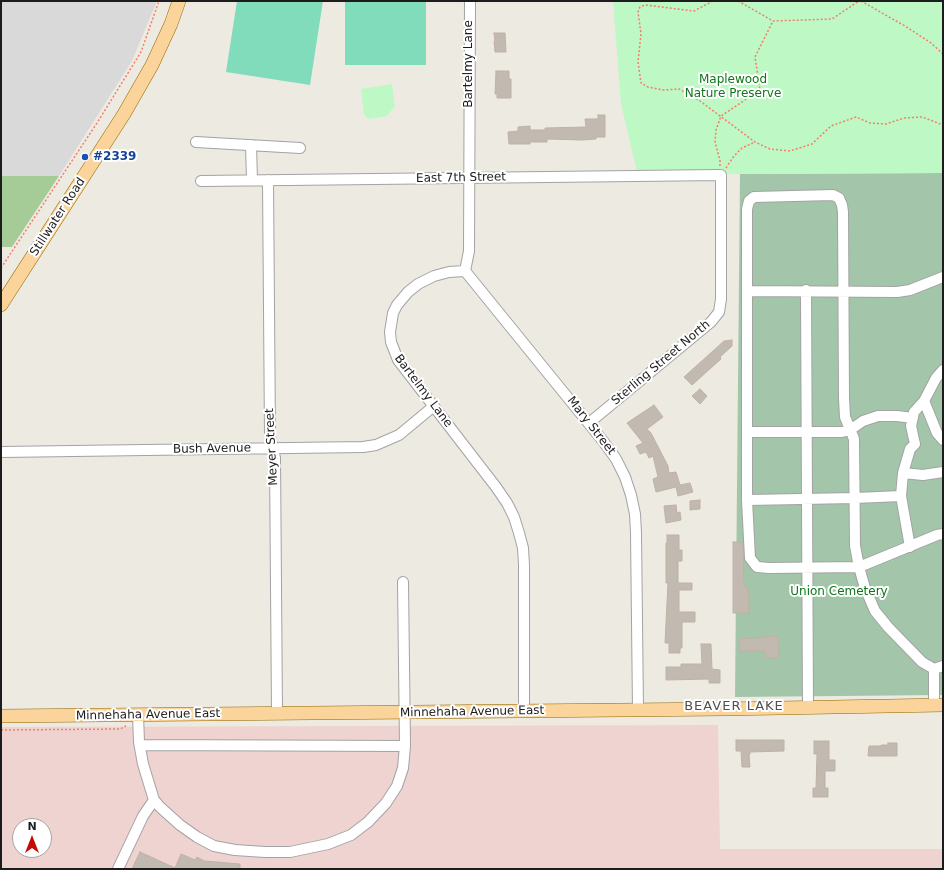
<!DOCTYPE html>
<style>
body{margin:0}
#map{position:relative;width:944px;height:870px;overflow:hidden;background:#edeae2;font-family:"DejaVu Sans",sans-serif}
canvas{display:block}
.frame{position:absolute;inset:0;border:2px solid #1c1c1c;pointer-events:none}
.north{position:absolute;left:12px;top:818px;width:40px;height:40px;box-sizing:border-box;background:#fff;border:1px solid #a4a4a4;border-radius:50%;rotate:0deg;font-size:11px;font-weight:700;line-height:16px;text-align:center;color:#1c1c1c}
.north::after{content:'';display:block;margin:auto;width:14px;height:18px;background:#c50903;clip-path:polygon(50% 0,100% 100%,50% 72%,0 100%)}
</style>
<div id="map">
<canvas width="944" height="870"></canvas>
<div class="frame"></div>
<div class="north">N</div>
</div>
<script>
const ctx = document.querySelector('canvas').getContext('2d');
ctx.lineJoin = 'round';
function fill(path, color) { ctx.fillStyle = color; ctx.fill(path, 'evenodd'); }
const toPath = rows => new Path2D(rows.map(r => 'M' + r).join(''));
function trace(path, color, width, dash) { ctx.strokeStyle = color; ctx.lineWidth = width; ctx.lineCap = dash ? 'butt' : 'round'; ctx.setLineDash(dash || []); ctx.stroke(path); }
function label(font, color, halo, rows, align = 'center') {
  ctx.font = font + ' "DejaVu Sans",sans-serif'; ctx.lineWidth = 4; ctx.setLineDash([]); ctx.textBaseline = 'middle'; ctx.strokeStyle = halo; ctx.fillStyle = color; for (const [text, x, y, turn = 0] of rows) {
    ctx.save(); ctx.translate(x, y); ctx.rotate((+turn || 0) * Math.PI / 180); ctx.textAlign = isNaN(turn) ? turn : align; if (halo) ctx.strokeText(text, 0, 0); ctx.fillText(text, 0, 0); ctx.restore();
  }
}
fill(toPath([
 [1,1,157,1,132,61,59,176,1,176]
]), '#dad9d9');
fill(toPath([
 [718,725,720,849,943,849,943,869,1,869,1,727],
 [20,826,44,826,44,850,20,850]
]), '#efd3d1');
fill(toPath([
 [1,176,59,176,12,247,1,247]
]), '#a5cc97');
fill(toPath([
 [943,173,943,695,735,697,740,174]
]), '#a3c6aa');
fill(toPath([
 [613,1,943,1,943,173,740,174,672,172,638,176,621,104],
 [392,84,395,106,387,116,369,119,364,115,361,89]
]), '#bef8c5');
fill(toPath([
 [237,1,323,1,310,85,226,72],
 [345,1,426,1,426,65,345,65]
]), '#80dcbb');
const building = toPath([
 [494,33,505,33,506,52,495,52,494,41,495,41,494,33],
 [496,71,509,71,509,79,511,79,511,98,497,98,497,94,495,94,496,71],
 [598,115,605,115,605,137,596,137,596,139,582,140,547,139,547,142,530,142,530,144,509,144,508,132,518,131,518,127,530,126,530,130,545,130,545,128,586,127,585,119,598,119,598,115],
 [732,340,732,346,720,357,721,359,692,385,684,377,724,341,732,340],
 [700,389,707,396,700,404,692,396,700,389],
 [654,405,663,417,647,429,651,433,668,466,669,473,676,472,680,485,690,483,693,492,678,496,676,487,656,492,653,479,658,477,653,456,649,458,646,452,640,454,636,446,643,443,627,423,654,405],
 [700,500,700,509,690,510,690,501,700,500],
 [676,505,677,513,680,512,681,520,666,523,664,506,676,505],
 [667,535,679,535,679,550,682,550,682,561,678,561,678,583,692,583,692,590,679,590,679,612,695,612,695,622,682,622,682,648,680,648,680,653,669,653,669,643,665,643,668,583,666,583,666,543,667,543,667,535],
 [733,542,743,542,744,587,748,587,749,613,733,613,733,542],
 [778,636,779,658,765,658,765,651,740,651,739,639,778,636],
 [701,644,711,644,712,669,720,670,720,683,709,683,709,679,666,680,666,667,681,667,681,664,702,664,701,644],
 [736,740,784,740,784,751,750,752,750,754,749,754,750,767,742,767,741,751,736,751,736,740],
 [814,741,829,741,829,760,835,760,835,771,825,771,825,788,828,788,828,797,813,797,813,788,816,788,817,754,814,754,814,741],
 [888,743,897,743,897,756,868,756,869,746,881,746,881,745,888,745,888,743],
 [140,852,175,868,181,854,195,860,197,857,204,861,240,864,240,869,132,869,140,852]
]);
fill(building, '#c2bab1');
trace(building, '#bfb1a4', 1);
const minor = toPath([
 [196,142,300,148],
 [251,145,252,180],
 [268,180,270,437,275,458,277,714],
 [201,181,721,175,721,299,719,312,711,322,589,423],
 [465,271,449,272,434,276,418,284,408,292,397,305,393,313,390,332,391,342,398,360,496,487,507,503,514,517,519,533,523,548,524,565,524,711],
 [465,271,603,441,616,459,625,477,631,495,635,514,636,533,638,710],
 [465,271,469,251,470,1],
 [806,290,808,708],
 [747,291,897,292,910,290,943,277],
 [924,401,937,433,943,440],
 [747,432,842,432,850,430,863,421,878,416,897,416,913,418],
 [1,452,363,447,376,445,399,435,434,406],
 [903,473,923,475,943,472],
 [747,500,855,498,901,496],
 [943,534,937,535,859,567,769,568,757,567,750,558,747,500,747,209,749,201,754,197,833,195,839,198,842,205,843,212,844,398,845,417,854,439,855,546,859,567,865,588,875,611,888,627,922,662,934,669,943,666],
 [910,547,901,496,903,473,910,449,915,444,911,426,914,412,924,401,936,378,943,370],
 [934,669,934,706],
 [138,715,139,742,143,764,154,800,160,807,180,825,197,837,214,846,235,850,265,852,290,852,328,844,351,835,368,822,386,803,397,786,403,768,405,746,403,582],
 [140,745,405,746],
 [118,869,143,816,154,800]
]);
const major = toPath([
 [1,305,124,114,152,65,171,24,179,1],
 [1,716,725,709,943,705]
]);
trace(minor, '#a3a3a3', 12);
trace(major, '#926702', 14);
trace(toPath([
 [713,1,694,11,645,5,640,7,638,12,641,34,638,62,641,83,648,87,663,90,679,89,700,101,755,142,770,149,790,151,812,144,831,126,856,117,870,123,886,124,904,118,922,117,943,125],
 [738,1,773,21,832,19,859,1],
 [861,1,905,26,931,43,943,54],
 [720,166,720,160,715,142,716,130,721,116,760,90,755,57,773,21],
 [726,168,734,156,742,148,755,142],
 [1,268,97,123,141,52,159,1],
 [1,730,120,729,126,726]
]), '#f77c69', 1.5, [2, 2]);
trace(minor, '#fff', 10);
trace(major, '#fad49a', 13);
for (const [x, y, r, color] of [
 [85,157,4,"#1a4fb4"]
]) { const dot = new Path2D(); dot.arc(x, y, r, 0, 2 * Math.PI); ctx.fillStyle = color; ctx.fill(dot); trace(dot, '#fff', 1.5); }
label('12px', '#1c1c1c', '#fff', [
 ["Bartelmy Lane",469,64,-90],
 ["East 7th Street",461,178,-1],
 ["Stillwater Road",58,217,-57],
 ["Sterling Street North",661,363,-40],
 ["Bartelmy Lane",423,391,53],
 ["Mary Street",591,426,52],
 ["Meyer Street",272,447,-93],
 ["Bush Avenue",212,449,-1],
 ["Minnehaha Avenue East",472,712,-1],
 ["Minnehaha Avenue East",148,715,-1]
]);
label('12px', '#0d7719', '#fff', [
 ["Maplewood",733,80],
 ["Nature Preserve",733,94],
 ["Union Cemetery",839,592]
]);
label('bold 12px', '#164399', '#fff', [
 ["#2339",93,157]
], 'left');
ctx.letterSpacing = '1px';
label('13px', '#4f4f4f', '#fff', [
 ["BEAVER LAKE",734,707]
]);
ctx.letterSpacing = '0px';
</script>
